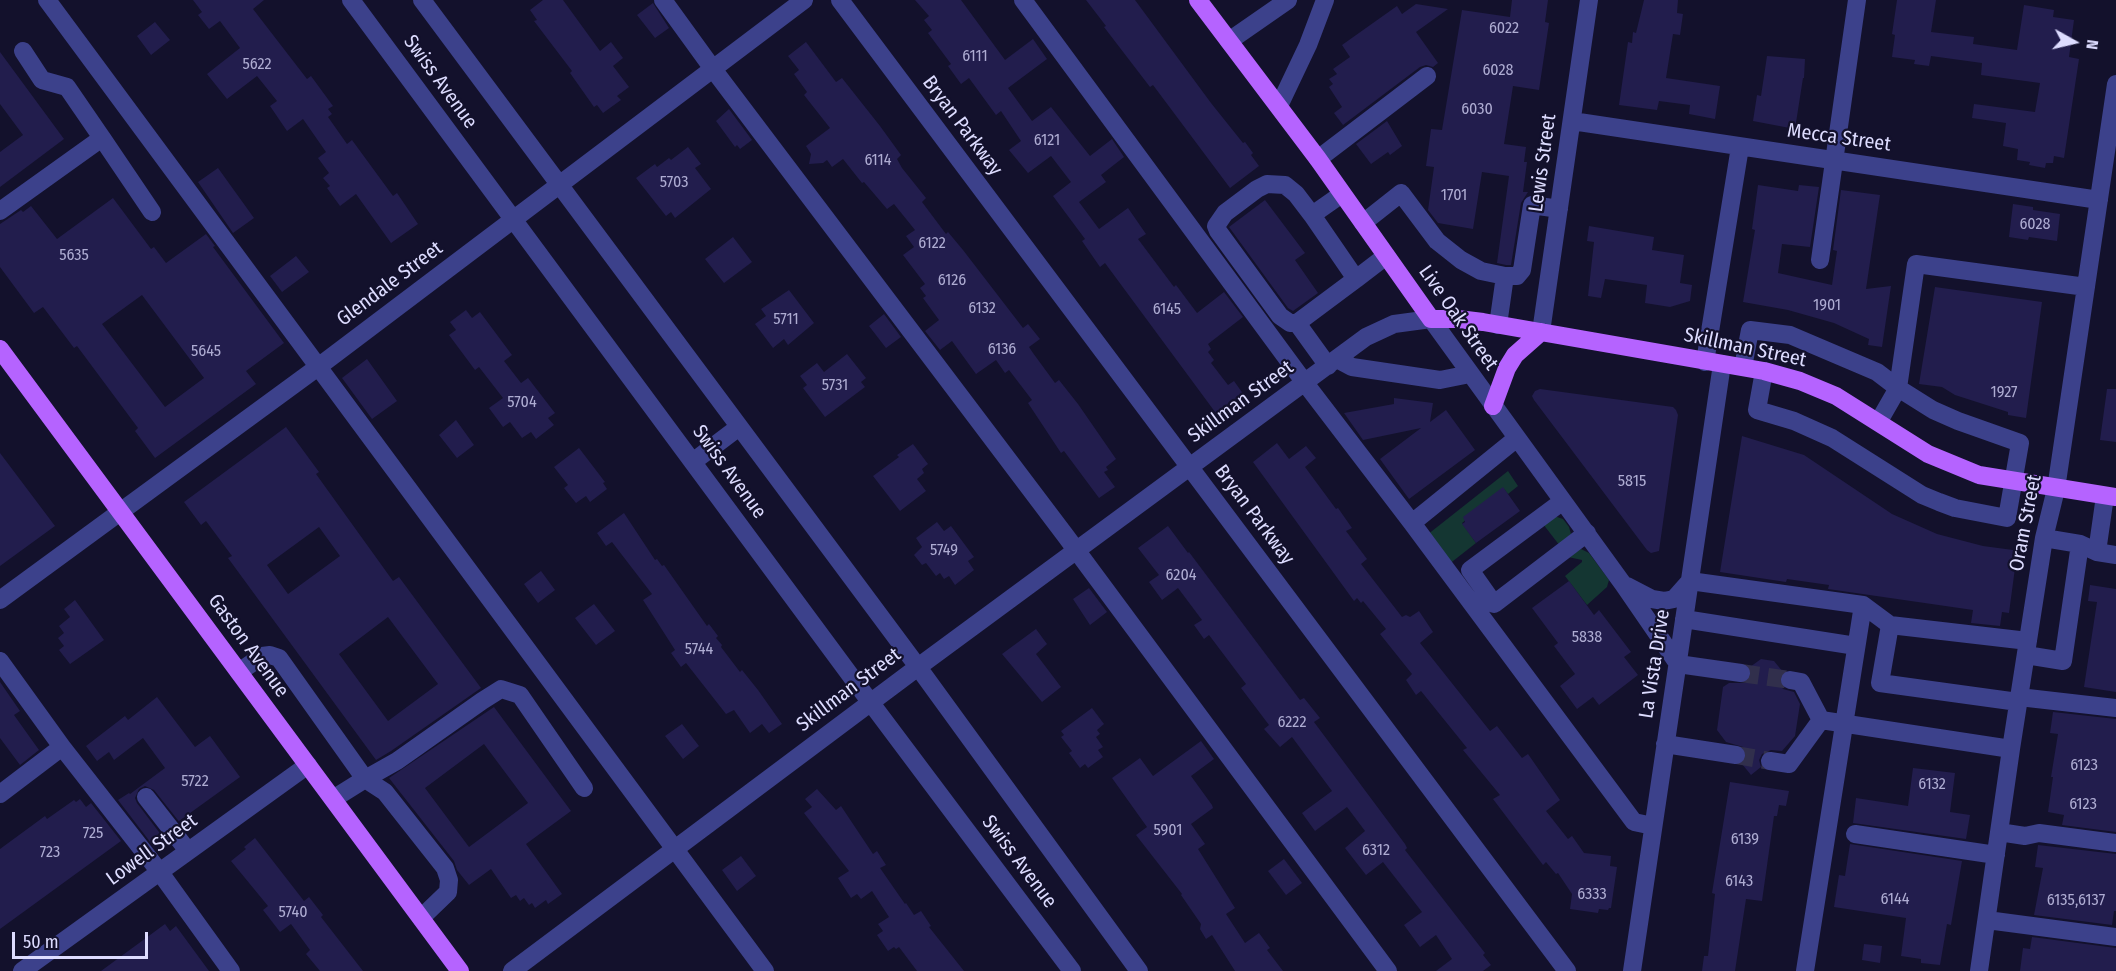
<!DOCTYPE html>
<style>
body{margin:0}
#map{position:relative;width:2116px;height:971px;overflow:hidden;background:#13112c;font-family:"Fira Sans Condensed",sans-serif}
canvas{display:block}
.north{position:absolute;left:2044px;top:12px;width:60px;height:60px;-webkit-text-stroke:4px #13112c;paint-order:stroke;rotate:98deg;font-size:16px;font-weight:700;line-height:24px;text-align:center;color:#dddcff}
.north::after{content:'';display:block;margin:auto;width:21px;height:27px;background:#dddcff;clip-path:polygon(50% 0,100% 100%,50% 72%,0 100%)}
.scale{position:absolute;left:12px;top:932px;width:136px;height:27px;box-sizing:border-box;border:3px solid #dddcff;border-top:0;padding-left:8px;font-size:18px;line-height:21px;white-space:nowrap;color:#dddcff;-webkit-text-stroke:4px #13112c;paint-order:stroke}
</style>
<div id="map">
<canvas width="2116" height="971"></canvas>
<div class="north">N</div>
<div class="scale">50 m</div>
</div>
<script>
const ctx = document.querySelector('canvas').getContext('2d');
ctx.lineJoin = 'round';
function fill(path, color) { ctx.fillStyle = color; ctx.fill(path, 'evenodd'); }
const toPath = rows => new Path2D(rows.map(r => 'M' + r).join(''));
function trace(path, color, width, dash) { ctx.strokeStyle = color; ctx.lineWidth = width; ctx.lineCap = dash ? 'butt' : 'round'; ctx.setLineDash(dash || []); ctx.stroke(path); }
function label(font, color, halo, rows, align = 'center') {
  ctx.font = font + ' "Fira Sans Condensed",sans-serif'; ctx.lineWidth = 4.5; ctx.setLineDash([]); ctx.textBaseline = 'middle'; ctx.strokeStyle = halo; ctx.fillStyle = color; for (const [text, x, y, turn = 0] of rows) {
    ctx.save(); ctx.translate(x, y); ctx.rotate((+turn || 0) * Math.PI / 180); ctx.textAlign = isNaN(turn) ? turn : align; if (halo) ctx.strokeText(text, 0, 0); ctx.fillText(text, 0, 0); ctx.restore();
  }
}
fill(toPath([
 [1508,471,1518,486,1508,494,1504,489,1462,523,1476,543,1448,565,1427,535],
 [1554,516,1563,519,1569,527,1571,534,1560,546,1543,524],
 [1581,549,1589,553,1609,580,1607,587,1587,605,1565,576,1582,562,1582,560,1568,557]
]), '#143632');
fill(toPath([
 [193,0,264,0,253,9,307,79,311,76,333,106,328,109,332,114,328,117,347,144,352,140,393,196,397,193,418,224,391,243,356,194,340,206,327,188,330,186,323,178,329,173,318,158,326,152,303,119,287,131,270,106,277,101,257,76,227,99,207,74,240,48,220,21,209,29,198,15,202,12],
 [543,0,563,0,600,51,611,42,623,58,613,66,629,87,617,96,621,100,603,113,597,105,594,107,570,73,572,71,534,21,537,20,530,10],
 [915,0,961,0,1005,60,1033,39,1047,59,1008,88,1032,121,1051,107,1090,156,1112,139,1124,157,1101,175,1106,182,1079,202,1099,229,1128,208,1146,234,1138,239,1174,287,1176,285,1197,313,1224,292,1243,317,1208,344,1211,349,1208,352,1214,360,1211,363,1228,385,1234,381,1244,395,1218,416,1105,263,1100,267,1082,241,1085,239,1053,196,1071,182,1051,156,1028,173,1009,150,1021,141,1001,111,996,115,969,78,961,84,948,66,951,64,928,33,932,30,924,20,929,16],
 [1086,0,1135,0,1211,103,1243,143,1245,142,1253,153,1251,155,1259,166,1230,188,1153,85,1150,87,1117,44,1104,27,1106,26],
 [1512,0,1548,0,1545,22,1549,23,1539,90,1513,86,1504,144,1526,147,1524,162,1527,162,1523,192,1528,192,1521,203,1511,265,1506,265,1497,263,1509,176,1482,172,1473,229,1438,223,1428,210,1434,167,1426,166,1431,129,1442,130,1462,10,1510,17],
 [1644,0,1678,0,1677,13,1683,14,1680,35,1673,34,1666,78,1720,86,1715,119,1689,114,1690,105,1659,101,1657,110,1619,105,1628,42,1632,43,1633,32,1636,33],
 [1897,0,1936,0,1931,32,1974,37,1973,44,2017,50,2024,5,2054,10,2053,17,2074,20,2069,57,2079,59,2064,158,2054,156,2053,163,2046,163,2045,168,2029,165,2030,162,2017,160,2018,149,2003,146,2006,123,1972,118,1974,104,2035,112,2040,83,1981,75,1982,63,1931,56,1929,66,1914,64,1915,60,1892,57,1895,35,1892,34],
 [653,3,669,28,655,38,637,15],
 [1416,4,1448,9,1416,32,1438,63,1433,67,1426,65,1420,67,1343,125,1334,113,1342,107,1329,87,1333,84,1329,79,1337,74,1333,69,1350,57,1342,45,1397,6,1402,14],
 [155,22,170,40,151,55,137,36],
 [806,42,836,82,842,78,880,126,901,155,897,159,902,168,926,198,922,202,946,234,948,232,963,250,1023,328,1028,324,1040,339,1029,347,1033,353,1055,383,1059,380,1078,404,1116,459,1106,467,1108,470,1104,472,1115,487,1099,498,1064,451,1061,453,1028,403,1032,400,1009,370,1005,373,996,360,976,374,952,341,940,350,925,331,939,320,923,298,926,296,920,288,925,284,903,255,914,247,906,236,915,230,894,204,887,209,864,182,862,183,843,159,832,167,827,160,823,163,809,164,811,154,806,146,830,128,804,95,807,92,794,74,799,70,788,56],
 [0,52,64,139,0,187,0,152,23,135,0,104],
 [1767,56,1805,59,1804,78,1803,78,1795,129,1753,121,1757,95,1761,96],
 [729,109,752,140,740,149,737,145,735,147,716,121],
 [1387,121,1402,146,1390,155,1388,152,1371,164,1356,144],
 [688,147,701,164,695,168,711,189,675,218,671,212,666,216,636,178,655,164,657,167,669,158,671,160],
 [218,168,254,218,233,233,198,182],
 [1758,185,1798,191,1799,185,1819,187,1810,247,1782,244,1778,273,1832,285,1837,251,1833,250,1841,190,1880,195,1866,289,1891,286,1882,347,1868,345,1869,339,1834,323,1788,310,1743,302,1755,230,1752,229],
 [113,198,151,249,154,247,166,263,206,234,215,246,213,247,284,343,246,371,256,384,155,458,135,431,138,428,77,346,74,348,43,307,34,313,0,267,0,224,21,210,23,212,31,206,57,239],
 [142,295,204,378,165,407,102,324],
 [1265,200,1305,253,1295,260,1318,293,1293,311,1288,308,1229,227],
 [2013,204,2033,207,2033,210,2060,214,2057,241,2029,237,2028,240,2009,237],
 [1589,226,1654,237,1652,250,1684,255,1680,283,1692,285,1690,301,1670,307,1645,303,1647,285,1605,279,1601,298,1588,296,1594,242,1587,241],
 [733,237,752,262,724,283,705,259],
 [296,256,309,272,282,292,270,276],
 [1935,287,2042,302,2026,418,2008,415,2008,412,1955,395,1942,387,1919,384],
 [789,290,814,323,788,345,784,339,773,348,755,324,766,316,761,309],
 [466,310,472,318,480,312,512,355,504,361,521,383,528,378,555,413,548,418,554,425,536,439,531,432,522,438,510,422,503,427,489,408,503,398,479,367,475,370,449,335,456,330,450,322],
 [884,314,901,337,886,348,869,326],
 [847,354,866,378,861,382,865,387,825,417,803,388,807,385,800,376,817,363,824,372],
 [367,359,397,401,372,419,342,378],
 [1540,389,1673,407,1676,410,1678,415,1659,551,1651,553,1647,550,1534,400,1532,396,1535,391],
 [2107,389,2116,389,2116,442,2100,440],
 [1394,398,1433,403,1430,422,1446,410,1475,450,1409,499,1380,459,1421,428,1363,440,1344,413,1394,404],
 [456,420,474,445,457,458,439,435],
 [286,427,319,472,316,474,393,581,399,577,481,688,391,751,376,760,228,558,232,556,206,521,201,525,184,502],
 [319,527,340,556,288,594,267,565],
 [388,617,438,684,388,721,339,654],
 [1742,436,1804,455,1892,514,1937,534,1983,546,2013,550,2011,567,2015,568,2009,613,2002,612,2000,626,1971,623,1973,610,1828,589,1829,585,1787,579,1786,582,1720,572],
 [1277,443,1289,459,1306,446,1316,458,1305,467,1336,509,1338,508,1352,528,1346,531,1367,559,1361,564,1402,617,1406,615,1410,617,1419,611,1433,632,1420,643,1490,731,1497,726,1522,758,1528,754,1560,800,1546,811,1568,839,1572,836,1584,853,1611,856,1610,866,1617,867,1611,908,1609,908,1608,910,1599,909,1598,913,1570,909,1572,894,1558,873,1556,874,1546,862,1543,865,1493,799,1500,795,1463,750,1467,748,1421,691,1416,695,1406,680,1412,674,1380,634,1386,629,1363,601,1361,603,1357,598,1354,601,1253,462],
 [913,444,928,464,922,469,924,473,917,479,926,491,900,511,873,476,899,457,897,455],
 [579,448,605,482,603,483,607,489,590,502,586,496,576,503,564,488,568,485,554,467],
 [0,453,55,526,0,566],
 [1503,487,1520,511,1476,543,1462,524,1465,522,1463,517],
 [624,513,655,560,657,559,662,566,664,565,707,626,709,624,718,636,716,638,722,645,721,647,740,672,742,670,758,690,782,724,769,733,762,724,750,733,734,710,726,714,686,663,681,667,671,653,675,650,643,600,652,594,612,542,606,546,597,533],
 [937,522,944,531,951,526,974,557,968,561,974,570,955,585,949,576,944,579,940,573,936,576,926,563,922,565,914,555,922,547,916,538],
 [1168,526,1188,553,1189,552,1300,700,1304,698,1320,718,1314,722,1405,844,1407,848,1405,850,1485,953,1483,955,1491,965,1483,971,1436,971,1452,959,1436,935,1420,947,1404,925,1422,912,1383,862,1366,875,1345,848,1365,831,1347,807,1315,831,1302,813,1332,791,1292,737,1280,747,1264,729,1269,725,1241,688,1246,684,1209,635,1204,639,1194,625,1202,620,1178,588,1162,600,1149,582,1159,575,1138,548],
 [541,571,555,590,538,603,524,584],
 [1569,581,1594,615,1599,610,1631,652,1624,657,1638,675,1599,705,1593,697,1577,709,1560,686,1575,674,1554,646,1558,643,1532,608],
 [2090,585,2116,589,2116,692,2084,687,2097,602,2088,601],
 [1089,588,1107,612,1090,625,1073,599],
 [75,600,104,640,70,664,59,650,64,646,58,638,64,633,59,626,70,617,64,609],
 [594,604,615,631,596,645,575,618],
 [1036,629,1047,644,1036,654,1061,687,1042,702,1002,654],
 [1761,659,1774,661,1783,672,1779,677,1780,684,1783,689,1794,692,1800,704,1795,736,1782,751,1771,750,1762,754,1759,760,1761,767,1751,775,1742,764,1747,756,1743,747,1726,742,1717,730,1723,687,1729,683,1746,683,1752,675,1750,667],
 [0,682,20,711,14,715,39,750,20,765,0,738],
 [157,697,195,747,210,736,240,777,179,821,181,824,154,790,145,786,139,789,135,798,137,803,165,840,154,847,118,800,129,793,130,794,165,768,143,738,114,760,109,752,97,761,86,746,125,716,128,720],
 [494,707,571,811,526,844,562,894,548,904,546,900,535,908,532,903,529,905,524,898,520,901,516,895,511,898,491,869,469,885,457,870,454,861,389,778],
 [484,744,528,803,469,847,425,788],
 [1092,708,1104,724,1097,730,1100,734,1096,737,1103,747,1098,750,1103,757,1088,768,1085,764,1080,768,1069,753,1072,751,1061,737,1064,735,1061,731],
 [2053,712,2116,719,2116,832,2062,825,2064,815,2048,812,2053,777,2051,777,2058,734,2050,733],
 [682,724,699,746,683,759,665,736],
 [1201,741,1214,759,1191,776,1212,805,1213,808,1191,824,1205,844,1198,849,1235,908,1226,914,1245,943,1259,933,1270,948,1267,950,1283,971,1235,971,1212,935,1206,939,1200,929,1201,924,1181,895,1182,894,1136,835,1147,827,1112,778,1140,758,1153,776],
 [1913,768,1955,773,1950,812,1970,815,1966,839,1853,823,1856,798,1908,806],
 [1730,782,1789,791,1786,806,1779,805,1777,816,1774,816,1762,901,1746,899,1735,971,1702,971,1704,956,1708,956,1715,894,1712,893],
 [817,789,836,810,841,806,873,854,877,851,886,865,880,868,905,904,906,903,914,915,921,911,931,926,929,927,964,971,917,971,899,947,896,949,894,947,888,951,877,935,883,931,878,924,889,917,872,891,861,899,857,894,851,898,838,878,849,871,804,813,812,807,805,799],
 [80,799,86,807,91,803,121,841,0,929,0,849,45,816,47,819,74,800,76,802],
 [255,838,304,901,309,897,323,915,321,917,363,971,320,971,306,954,310,950,291,924,280,932,263,910,268,906,231,861,246,849,244,847],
 [1850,844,1962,861,1951,925,1947,924,1940,965,1921,963,1921,959,1901,956,1906,918,1834,907,1839,875,1845,876],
 [2038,845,2116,854,2116,911,2114,911,2112,925,2034,915,2043,868,2035,867],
 [741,856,756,876,737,891,722,870],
 [1284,859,1302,883,1286,895,1268,871],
 [165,924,170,931,176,926,209,971,101,971],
 [2032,937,2116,948,2116,971,2020,971,2023,948,2030,949],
 [1864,944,1882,946,1880,963,1862,960]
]), '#221d4d');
trace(toPath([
 [1741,673,1790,680],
 [1736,755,1770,761]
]), '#312f4c', 18, [18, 9]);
trace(toPath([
 [47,0,765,971],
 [351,0,859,687,1072,971],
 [422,0,918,667,1139,971],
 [663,0,713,69,1065,535,1388,971],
 [840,0,1567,971],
 [1023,0,1305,383,1412,523,1634,822,1653,826],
 [1229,41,1288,0],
 [23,51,42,80,67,87,102,138],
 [1279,106,1308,45,1325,0],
 [1572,121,2099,200],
 [1318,159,1427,76],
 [0,211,102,138,152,212],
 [1312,215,1296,194,1285,185,1267,184,1257,189,1225,213,1216,226,1218,231,1280,316,1290,323,1297,323,1356,279,1312,215,1342,194],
 [1363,223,1401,193,1437,241,1461,260,1481,271,1505,276,1517,276,1522,270,1532,205,1559,209],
 [1820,260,1857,0],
 [1356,279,1386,256],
 [1297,323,1328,366],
 [1498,325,1505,276],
 [1541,332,1589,0],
 [1337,359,1352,367,1440,380,1470,374],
 [1705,362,1740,147],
 [1743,367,1750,330,1790,335,1877,372,1898,388,1933,410,1958,421,2020,443,2007,518,1955,508,1939,502,1922,495,1832,438,1794,421,1757,410,1764,371],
 [1879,421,1898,388,1916,264,2086,287],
 [694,461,739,427],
 [1563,501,1470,570,1494,604,1587,533],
 [1412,523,1517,438],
 [2044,538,2080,544,2097,552,2116,555],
 [2097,552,2105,496],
 [1627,586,1652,599,1664,601,1674,599,1690,581,1863,605,1890,625],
 [0,600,318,367,804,0],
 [1684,619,1856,646],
 [2026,655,2063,661,2080,544],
 [0,661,62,747,159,871,231,971],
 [1678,664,1741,673],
 [239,672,262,656,270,655,279,658,365,779,397,761,482,701,501,689,520,695,584,788],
 [1790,680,1801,682,1821,720],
 [2019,697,2116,708],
 [2018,702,1880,683,1890,625,2028,641],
 [1821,720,2011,749],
 [1665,744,1736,755],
 [1770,761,1789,764,1821,720],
 [0,794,62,747],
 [146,797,188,851],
 [333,799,365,779,385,792,445,868,449,880,448,892,421,918],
 [1999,832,2025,836,2039,833,2116,843],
 [1855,834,1996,855],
 [1987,920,2116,937],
 [22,971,308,765],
 [512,971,918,667,1366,337,1394,324,1431,319,1623,584,1678,664],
 [1632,971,1722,364],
 [1805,971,1863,605],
 [1979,971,2011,749,2044,538,2056,489,2116,84]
]), '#3c418b', 18);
trace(toPath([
 [1198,0,1318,159,1431,319,1458,319,1483,322,1764,371,1800,381,1836,396,1928,454,1979,475,2116,497],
 [0,349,460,971],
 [1493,406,1507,368,1515,355,1541,332]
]), '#b563ff', 18);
label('16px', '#aeacd2', null, [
 ["6022",1504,29],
 ["6111",975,57],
 ["5622",257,65],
 ["6028",1498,71],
 ["6030",1477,110],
 ["6121",1047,141],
 ["6114",878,161],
 ["5703",674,183],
 ["1701",1454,196],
 ["6028",2035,225],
 ["6122",932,244],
 ["5635",74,256],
 ["6126",952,281],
 ["1901",1827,306],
 ["6132",982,309],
 ["6145",1167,310],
 ["5711",786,320],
 ["6136",1002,350],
 ["5645",206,352],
 ["5731",835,386],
 ["1927",2004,393],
 ["5704",522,403],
 ["5815",1632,482],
 ["5749",944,551],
 ["6204",1181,576],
 ["5838",1587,638],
 ["5744",699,650],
 ["6222",1292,723],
 ["6123",2084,766],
 ["5722",195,782],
 ["6132",1932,785],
 ["6123",2083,805],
 ["5901",1168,831],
 ["725",93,834],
 ["6139",1745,840],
 ["6312",1376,851],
 ["723",50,853],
 ["6143",1739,882],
 ["6333",1592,895],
 ["6144",1895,900],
 ["6135,6137",2076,901],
 ["5740",293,913]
]);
label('20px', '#dddcff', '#13112c', [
 ["Swiss Avenue",440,82,54],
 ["Bryan Parkway",962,126,53],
 ["Mecca Street",1839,138,8],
 ["Lewis Street",1543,163,-82],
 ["Glendale Street",390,284,-37],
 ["Live Oak Street",1458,318,55],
 ["Skillman Street",1745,348,12],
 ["Skillman Street",1241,402,-36],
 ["Swiss Avenue",729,472,54],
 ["Bryan Parkway",1254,515,53],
 ["Oram Street",2026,523,-79],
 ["Gaston Avenue",248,646,54],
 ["La Vista Drive",1655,664,-81],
 ["Skillman Street",849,690,-37],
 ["Lowell Street",152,850,-36],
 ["Swiss Avenue",1019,862,53]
]);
</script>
